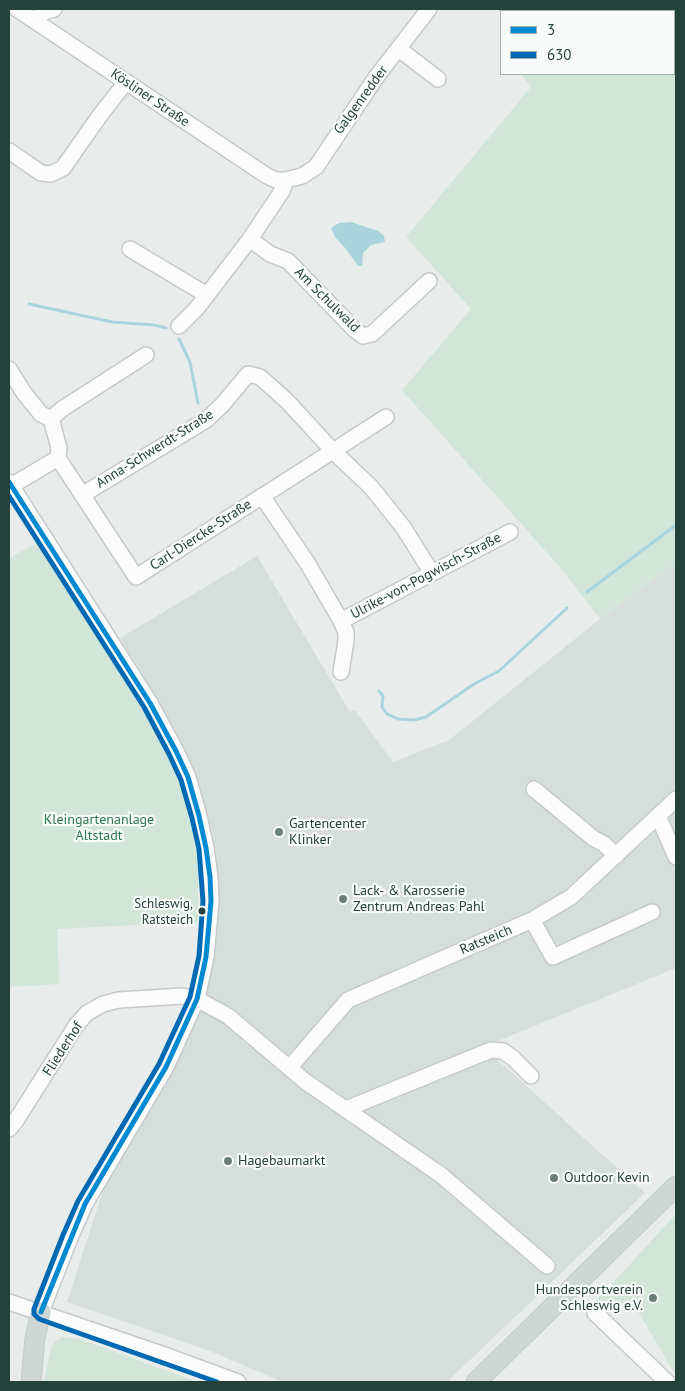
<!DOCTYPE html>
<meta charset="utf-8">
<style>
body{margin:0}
#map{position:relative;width:685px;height:1391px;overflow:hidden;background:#e8edeb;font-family:"PT Sans",sans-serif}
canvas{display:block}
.frame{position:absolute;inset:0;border:10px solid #24423a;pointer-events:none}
.legend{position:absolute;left:500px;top:10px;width:175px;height:65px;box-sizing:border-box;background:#f7fbf9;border:1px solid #a3b1ad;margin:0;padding:6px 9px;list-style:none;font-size:15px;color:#24423a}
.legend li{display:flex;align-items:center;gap:10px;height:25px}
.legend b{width:25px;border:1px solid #a3b1ad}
</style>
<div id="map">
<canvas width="685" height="1391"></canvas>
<div class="frame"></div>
<ul class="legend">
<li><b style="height:6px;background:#008ad2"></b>3</li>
<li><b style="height:6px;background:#0069b4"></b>630</li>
</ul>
</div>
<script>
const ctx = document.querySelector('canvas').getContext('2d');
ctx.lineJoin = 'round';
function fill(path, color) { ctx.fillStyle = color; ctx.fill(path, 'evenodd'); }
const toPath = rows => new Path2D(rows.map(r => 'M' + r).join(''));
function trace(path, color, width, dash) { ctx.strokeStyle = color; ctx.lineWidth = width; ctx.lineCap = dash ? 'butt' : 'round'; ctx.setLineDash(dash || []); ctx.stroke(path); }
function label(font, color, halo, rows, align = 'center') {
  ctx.font = font + ' "PT Sans",sans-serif'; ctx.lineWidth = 4.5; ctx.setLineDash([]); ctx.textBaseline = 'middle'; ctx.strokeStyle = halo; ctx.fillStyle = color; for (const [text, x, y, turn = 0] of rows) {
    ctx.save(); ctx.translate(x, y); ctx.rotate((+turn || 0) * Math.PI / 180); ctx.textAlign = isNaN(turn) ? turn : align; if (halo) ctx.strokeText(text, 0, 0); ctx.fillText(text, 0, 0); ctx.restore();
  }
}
fill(toPath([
 [257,556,350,712,355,710,393,762,449,740,600,619,676,562,676,968,483,1047,645,1193,447,1382,283,1382,210,1351,67,1302,107,1178,212,959,217,928,219,885,213,834,200,790,176,731,120,638]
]), '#d6dedb');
fill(toPath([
 [674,33,676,33,676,562,600,619,564,572,402,390,471,309,406,237,531,87,521,74,674,74],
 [37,543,144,710,169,759,185,796,198,859,198,922,57,929,59,984,9,987,9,558],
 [676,1214,676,1376,636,1308,624,1303,601,1305,596,1301],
 [62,1337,80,1339,198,1382,44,1382,50,1351,54,1342]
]), '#d1e6d8');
fill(toPath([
 [351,222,378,231,384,236,385,242,371,245,363,253,362,266,358,266,346,249,335,237,331,228,339,223]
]), '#a9d4db');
trace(toPath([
 [29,304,112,322,154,325,166,328],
 [179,339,190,362,198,403],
 [587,592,676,525],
 [379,691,383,696,382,707,387,714,398,719,414,720,426,717,474,684,499,671,567,608]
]), '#a9d4db', 3);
const minor = toPath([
 [17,9,267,176,276,180,286,180,302,176,316,167,377,76,429,9],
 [35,20,44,12,54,9],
 [399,49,438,79],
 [9,151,41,173,51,174,63,168,101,114,126,82],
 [286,180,282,191,250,239,270,254,288,261,355,330,363,336,372,334,429,281],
 [130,249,207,295],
 [179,326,197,308,250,239],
 [9,369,24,393,41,414,51,419],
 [58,458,136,577,386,417],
 [9,482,150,703,176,751,188,777,199,816,206,848,210,877,211,901,206,957,197,999,166,1067,85,1204,70,1238,41,1312],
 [11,486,58,458,59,448,51,419,62,409,146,355],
 [82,495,206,420,222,405,248,374,260,377,287,401,333,451,371,487,403,527,432,573],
 [262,496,308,564,341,621,346,632,346,641,341,672],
 [341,621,510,532],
 [534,789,593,838,604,844,616,856],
 [658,816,676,857],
 [532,920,553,957,652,912],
 [290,1067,348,1000,532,920,571,897,676,799],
 [346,1109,491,1050,503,1051,513,1058,531,1076],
 [9,1129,15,1122,77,1024,87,1013,103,1004,119,1000,183,996,197,999,228,1016,306,1082,441,1175,547,1266],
 [9,1302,159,1353,238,1382],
 [595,1313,667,1382]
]);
const major = toPath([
 [31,1382,35,1338,41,1312],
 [476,1382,676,1186]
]);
trace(minor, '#c5cac8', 18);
trace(major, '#c3ccc9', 21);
trace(minor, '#fcfcfc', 15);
trace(major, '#cfd7d5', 19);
trace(toPath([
 [9,482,150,703,176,751,188,777,199,816,206,848,210,877,211,901,206,957,197,999,166,1067,85,1204,41,1312]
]), '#008ad2', 5);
trace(toPath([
 [9,496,144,707,169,754,181,780,192,818,199,849,203,901,199,956,190,997,159,1064,78,1201,63,1235,34,1309,34,1314,39,1319,217,1382]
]), '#0069b4', 5);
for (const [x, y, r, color] of [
 [279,832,5,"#697e78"],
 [343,899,5,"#697e78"],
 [202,911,4.5,"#24423a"],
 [228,1161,5,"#697e78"],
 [554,1178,5,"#697e78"],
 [653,1298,5,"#697e78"]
]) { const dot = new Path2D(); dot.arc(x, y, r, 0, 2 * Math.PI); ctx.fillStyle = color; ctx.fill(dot); trace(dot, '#f7fbf9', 2); }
label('13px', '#24423a', '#f7fbf9', [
 ["Schleswig,",193,904],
 ["Ratsteich",193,920]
], 'right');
label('14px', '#24423a', '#f7fbf9', [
 ["Kösliner Straße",150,98,34],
 ["Galgenredder",361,100,-54],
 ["Am Schulwald",327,300,45],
 ["Anna-Schwerdt-Straße",155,449,-32],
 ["Carl-Diercke-Straße",201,535,-33],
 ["Ulrike-von-Pogwisch-Straße",426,576,-28],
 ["Ratsteich",486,940,-23],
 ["Fliederhof",63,1049,-57]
]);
label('14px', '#2d7a4b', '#f7fbf9', [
 ["Kleingartenanlage",99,820],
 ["Altstadt",99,836]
]);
label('14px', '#24423a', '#f7fbf9', [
 ["Gartencenter",289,824],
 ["Klinker",289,840],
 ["Lack- & Karosserie",353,891],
 ["Zentrum Andreas Pahl",353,907],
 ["Hagebaumarkt",238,1161],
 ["Outdoor Kevin",564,1178],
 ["Hundesportverein",643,1290,"right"],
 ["Schleswig e.V.",643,1306,"right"]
], 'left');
</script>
